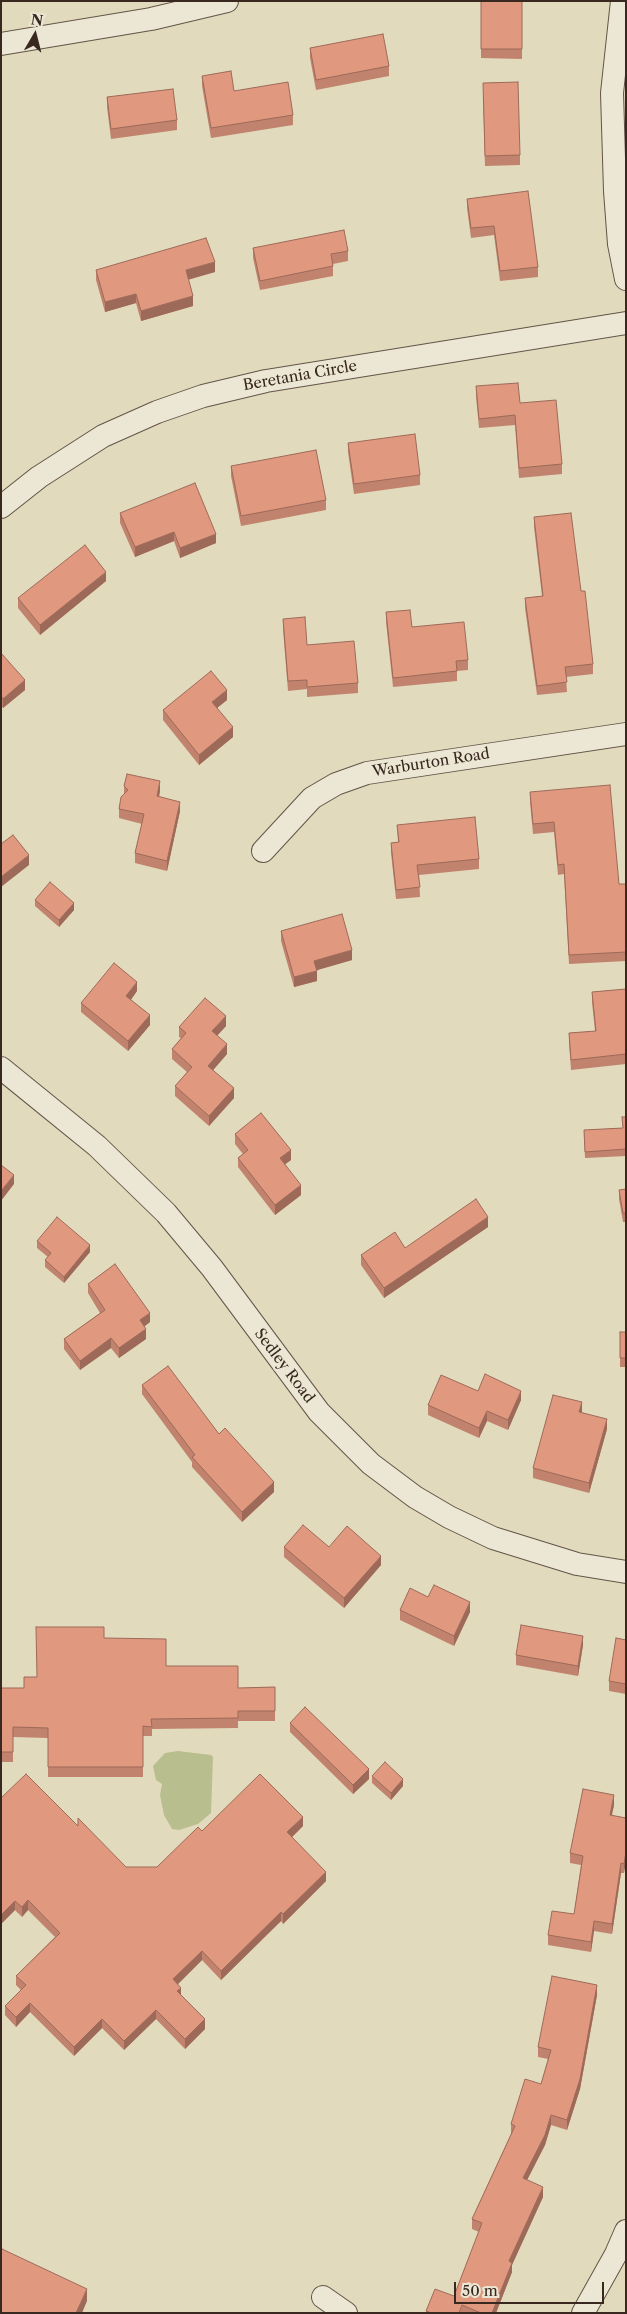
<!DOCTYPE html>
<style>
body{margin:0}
#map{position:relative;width:627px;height:2314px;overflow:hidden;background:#e2dabd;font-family:"Libre Caslon Text",serif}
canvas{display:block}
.frame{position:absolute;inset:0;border:2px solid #392820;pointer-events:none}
.north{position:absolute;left:10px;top:10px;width:50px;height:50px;-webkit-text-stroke:4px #ece7d4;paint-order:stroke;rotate:8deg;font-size:14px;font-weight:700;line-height:20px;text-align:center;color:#392820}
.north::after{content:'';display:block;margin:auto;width:18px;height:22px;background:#392820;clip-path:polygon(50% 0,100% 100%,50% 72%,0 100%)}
.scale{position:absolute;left:454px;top:2282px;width:150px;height:22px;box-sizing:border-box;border:2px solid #392820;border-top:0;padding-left:6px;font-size:15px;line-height:18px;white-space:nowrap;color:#392820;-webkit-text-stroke:4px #ece7d4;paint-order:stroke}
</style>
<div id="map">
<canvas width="627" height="2314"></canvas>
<div class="frame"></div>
<div class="north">N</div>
<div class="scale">50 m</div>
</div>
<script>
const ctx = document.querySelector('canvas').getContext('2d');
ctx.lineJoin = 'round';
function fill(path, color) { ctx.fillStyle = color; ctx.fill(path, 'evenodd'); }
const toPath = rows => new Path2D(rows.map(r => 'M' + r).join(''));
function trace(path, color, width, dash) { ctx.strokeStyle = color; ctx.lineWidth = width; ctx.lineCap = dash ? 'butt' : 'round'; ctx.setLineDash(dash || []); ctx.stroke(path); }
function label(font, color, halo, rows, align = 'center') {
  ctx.font = font + ' "Libre Caslon Text",serif'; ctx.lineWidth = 4.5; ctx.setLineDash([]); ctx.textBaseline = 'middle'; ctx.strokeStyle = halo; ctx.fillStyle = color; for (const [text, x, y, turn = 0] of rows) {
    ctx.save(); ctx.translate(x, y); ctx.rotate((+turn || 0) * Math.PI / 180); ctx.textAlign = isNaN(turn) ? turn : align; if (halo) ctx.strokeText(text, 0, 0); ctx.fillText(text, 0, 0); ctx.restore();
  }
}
fill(toPath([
 [178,1751,211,1755,213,1757,211,1813,198,1824,179,1830,172,1829,164,1815,160,1795,162,1784,156,1780,153,1766,165,1753]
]), '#b8be8e');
const minor = toPath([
 [622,1,612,93,615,191,619,244,626,279],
 [1,44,151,19,227,1],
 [1,507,39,477,103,436,157,412,203,396,266,381,626,323],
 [263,851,312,798,336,784,367,773,626,734],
 [1,1068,97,1146,166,1213,212,1268,319,1412,371,1464,415,1497,449,1517,493,1538,577,1564,626,1572],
 [323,2297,346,2313],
 [583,2313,616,2254,626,2231]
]);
trace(minor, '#635447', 24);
trace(minor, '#ece7d4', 22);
fill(toPath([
 [481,1,522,1,522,59,481,58],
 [310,48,389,66,389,76,316,90,310,58],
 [202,76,234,91,293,115,293,125,211,138,202,86],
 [483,93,520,155,520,165,485,166],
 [107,97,177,120,177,130,111,139,107,107],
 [467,199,538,267,538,277,500,281,494,235,471,238,467,208],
 [253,248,348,251,348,261,333,264,333,276,260,290,253,258],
 [96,270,215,272,188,280,193,306,141,321,136,303,105,312,96,280],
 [476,386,520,403,562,464,562,474,519,478,515,425,479,428,476,396],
 [348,443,420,475,420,485,354,494,348,452],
 [231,466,326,500,326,510,241,526,231,476],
 [120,513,216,543,180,558,174,541,135,557,120,523],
 [534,517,593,664,593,674,566,677,567,692,537,695,525,608,525,598,542,596,534,527],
 [106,581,40,635,18,608,18,598],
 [386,612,468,660,468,670,457,671,457,681,393,687,386,622],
 [283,619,307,645,358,683,358,693,307,697,307,689,288,691,283,629],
 [1,653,25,690,3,708,1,706],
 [227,700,217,708,233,737,199,765,163,720,163,710],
 [124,786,160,791,159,797,180,811,167,871,135,863,135,853,142,824,119,818,119,809,124,794],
 [530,792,619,884,626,884,626,961,569,964,564,874,558,875,554,832,533,834,530,802],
 [397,825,479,859,479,869,419,875,420,897,396,899,391,853,391,843,398,842],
 [35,900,74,910,59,927,35,906],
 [281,931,352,960,317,970,317,981,294,987,281,941],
 [626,989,626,1064,571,1070,569,1043,569,1033,595,1031,592,1002,592,992],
 [137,991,131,1000,150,1025,128,1051,81,1012,81,1003],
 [226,1026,217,1036,227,1054,213,1070,234,1098,209,1126,175,1096,175,1086,187,1072,172,1059,172,1049,181,1038,179,1037,179,1027],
 [622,1117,626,1117,626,1156,585,1158,584,1130,623,1128],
 [235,1134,291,1160,285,1164,301,1195,275,1215,238,1167,238,1158,243,1154,235,1144],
 [626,1189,626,1222,623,1222,619,1199,619,1190],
 [488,1227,384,1298,361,1265,361,1255,405,1248],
 [37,1241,90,1252,64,1283,45,1267,45,1260,48,1257,37,1248],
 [88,1284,150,1322,144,1326,146,1339,119,1358,111,1348,80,1370,64,1349,64,1339,100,1313,88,1293],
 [620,1332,626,1332,626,1367,620,1367],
 [142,1385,274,1492,242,1522,192,1467,192,1462,142,1394],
 [478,1391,521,1400,508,1430,487,1421,479,1438,428,1415,428,1405],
 [582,1412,607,1429,589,1493,533,1478,533,1468],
 [284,1547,329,1547,381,1565,344,1608,284,1557],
 [428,1597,470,1612,454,1646,400,1620,400,1610],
 [104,1638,166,1666,238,1688,275,1687,275,1721,238,1721,238,1728,152,1729,152,1736,143,1736,143,1777,48,1777,48,1738,13,1737,13,1762,1,1762,1,1688,24,1688,37,1677],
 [626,1640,626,1694,609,1691,609,1681],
 [583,1645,578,1676,516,1665,516,1655],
 [290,1723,369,1779,353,1794,290,1732],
 [372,1776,403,1786,391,1800,372,1783],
 [1,1798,78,1826,126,1867,157,1867,202,1831,303,1826,292,1837,326,1881,283,1924,281,1921,221,1980,202,1960,178,1984,181,1995,205,2029,185,2049,156,2019,124,2050,102,2028,74,2056,30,2012,16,2027,5,2015,5,2006,21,1990,16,1985,16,1976,55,1937,28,1910,22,1917,15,1910,1,1924],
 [614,1805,611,1815,626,1818,624,1873,621,1873,612,1934,594,1931,591,1952,548,1945,548,1935,574,1914,581,1865,570,1863,570,1853],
 [597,1995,580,2089,567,2130,551,2125,545,2145,527,2180,543,2197,512,2265,512,2272,496,2313,426,2313,426,2311,454,2296,479,2232,472,2229,472,2219,511,2134,511,2124,541,2084,548,2059,538,2057,538,2047]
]), '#c1836d');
fill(toPath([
 [215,262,215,272,186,280,186,270],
 [136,294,136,303,105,312,105,302],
 [193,296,193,306,141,321,141,311],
 [174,532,174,541,135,557,135,547],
 [216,534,216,543,180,558,180,548],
 [106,572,106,581,40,635,40,625],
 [25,680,25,690,3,708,3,699],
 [227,690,227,700,212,712,212,702],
 [233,727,233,737,199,765,199,755],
 [160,781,160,791,157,806,157,796],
 [180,802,180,811,167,871,167,861],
 [29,855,29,865,1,887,1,877],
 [74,903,74,910,59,927,59,920],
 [352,950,352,960,314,971,314,961],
 [317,971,317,981,294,987,294,977],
 [137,982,137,991,126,1006,126,996],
 [150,1015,150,1025,128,1051,128,1041],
 [226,1016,226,1026,212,1041,212,1031],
 [227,1044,227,1054,208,1076,208,1066],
 [234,1088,234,1098,209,1126,209,1116],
 [291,1150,291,1160,280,1168,280,1158],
 [14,1175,14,1184,1,1201,1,1191],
 [301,1185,301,1195,275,1215,275,1205],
 [488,1217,488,1227,384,1298,384,1288],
 [90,1245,90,1252,64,1283,64,1277],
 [150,1313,150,1322,140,1330,140,1320],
 [146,1329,146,1339,119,1358,119,1348],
 [111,1338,111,1348,80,1370,80,1361],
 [521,1391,521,1400,508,1430,508,1420],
 [582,1402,582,1412,579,1412],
 [487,1411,487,1421,479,1438,479,1428],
 [607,1419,607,1429,589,1493,589,1483],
 [274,1482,274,1492,242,1522,242,1512],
 [381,1556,381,1565,344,1608,344,1598],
 [470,1602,470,1612,454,1646,454,1636],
 [583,1636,583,1645,578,1676,578,1666],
 [369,1769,369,1779,353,1794,353,1785],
 [403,1779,403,1786,391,1800,391,1793],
 [614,1795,614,1805,610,1825,610,1815],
 [303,1817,303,1826,287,1842,287,1832],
 [626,1852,626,1862,624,1873,624,1864],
 [621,1863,621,1873,612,1934,612,1924],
 [326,1872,326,1881,283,1924,283,1914],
 [28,1900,28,1910,22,1917,22,1907],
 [15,1901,15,1910,1,1924,1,1915],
 [281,1912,281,1921,221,1980,221,1971],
 [594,1921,594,1931,591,1952,591,1942],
 [202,1951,202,1960,173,1989,173,1979],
 [597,1985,597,1995,580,2089,567,2130,567,2120],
 [181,1988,181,1997,177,1991],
 [30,2003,30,2012,16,2027,16,2017],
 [156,2010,156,2019,124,2050,124,2041],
 [102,2019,102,2028,74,2056,74,2047],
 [205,2019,205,2029,185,2049,185,2039],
 [551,2115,551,2125,545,2145,523,2188,523,2178],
 [543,2187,543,2197,512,2265,512,2272,496,2313,492,2313,509,2261],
 [87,2289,87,2301,82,2313,76,2313]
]), '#9d6a59');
const building = toPath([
 [481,1,522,1,522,49,481,49,481,1],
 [383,34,389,66,316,80,310,48,383,34],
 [231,71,234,91,288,82,293,115,211,128,202,76,231,71],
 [518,82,520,155,485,156,483,83,518,82],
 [173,89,177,120,111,129,107,97,173,89],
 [528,191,538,267,500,271,494,226,471,228,467,199,528,191],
 [344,230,348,251,331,254,333,266,260,281,253,248,344,230],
 [206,238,215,262,186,270,193,296,141,311,136,294,105,302,96,270,206,238],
 [518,383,520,403,556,400,562,464,519,468,515,415,479,419,476,386,518,383],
 [415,434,420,475,354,484,348,443,415,434],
 [316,450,326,500,241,516,231,466,316,450],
 [195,483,216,534,180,548,174,532,135,547,120,513,195,483],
 [571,513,581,591,585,591,593,664,565,667,567,682,537,686,525,598,543,596,534,517,571,513],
 [85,545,106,572,40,625,18,598,85,545],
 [410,610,412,627,464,622,468,660,456,661,457,671,393,678,386,612,410,610],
 [305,617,307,645,354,641,358,683,307,687,307,680,288,681,283,619,305,617],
 [1,653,25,680,3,699,1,696,1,653],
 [211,671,227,690,212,702,233,727,199,755,163,710,211,671],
 [127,774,160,781,157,796,180,802,167,861,135,853,144,814,119,809,121,797,128,790,124,786,127,774],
 [610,785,619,884,626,884,626,952,569,955,564,864,558,865,554,822,533,824,530,792,610,785],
 [475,817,479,859,417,865,420,887,396,890,391,843,399,842,397,825,475,817],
 [13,835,29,855,1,877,1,844,13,835],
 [50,882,74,903,59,920,35,900,50,882],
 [342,914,352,950,314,961,317,971,294,977,281,931,342,914],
 [114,963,137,982,126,996,150,1015,128,1041,81,1003,114,963],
 [626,989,626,1054,571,1060,569,1033,596,1031,592,992,626,989],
 [205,998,226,1016,212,1031,227,1044,208,1066,234,1088,209,1116,175,1086,192,1067,172,1049,186,1033,179,1027,205,998],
 [261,1113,291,1150,280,1158,301,1185,275,1205,238,1158,248,1150,235,1134,261,1113],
 [622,1117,626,1117,626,1149,585,1152,584,1130,623,1128,622,1117],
 [1,1165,14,1175,1,1191,1,1165],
 [626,1189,626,1213,623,1213,619,1190,626,1189],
 [476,1199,488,1217,384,1288,361,1255,395,1232,405,1248,476,1199],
 [57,1217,90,1245,64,1277,45,1260,51,1253,37,1241,57,1217],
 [115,1264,150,1313,140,1320,146,1329,119,1348,111,1338,80,1361,64,1339,105,1310,88,1284,115,1264],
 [620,1332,626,1332,626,1358,620,1358,620,1332],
 [168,1366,219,1434,225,1428,274,1482,242,1512,192,1457,195,1455,142,1385,168,1366],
 [485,1374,521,1391,508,1420,487,1411,479,1428,428,1405,441,1375,478,1391,485,1374],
 [553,1395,582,1402,579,1412,607,1419,589,1483,533,1468,553,1395],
 [303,1525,329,1547,347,1526,381,1556,344,1598,284,1547,303,1525],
 [434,1585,470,1602,454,1636,400,1610,410,1588,428,1597,434,1585],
 [521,1625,583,1636,578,1666,516,1655,521,1625],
 [36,1627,104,1627,104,1638,166,1639,166,1666,238,1666,238,1688,275,1687,275,1711,238,1711,238,1718,151,1719,152,1727,143,1726,143,1767,48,1767,48,1728,13,1727,13,1752,1,1752,1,1688,24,1688,24,1677,37,1677,36,1627],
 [616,1638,626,1640,626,1684,609,1681,616,1638],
 [305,1707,369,1769,353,1785,290,1723,305,1707],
 [385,1762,403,1779,391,1793,372,1776,385,1762],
 [26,1774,78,1826,78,1818,126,1867,157,1867,198,1827,202,1831,260,1774,303,1817,287,1832,326,1872,283,1914,281,1912,221,1971,202,1951,173,1979,181,1988,177,1991,205,2019,185,2039,156,2010,124,2041,102,2019,74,2047,30,2003,16,2017,5,2006,26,1985,16,1976,60,1933,28,1900,22,1907,15,1901,1,1915,1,1798,26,1774],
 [583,1789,614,1795,610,1815,626,1818,626,1852,624,1864,621,1863,612,1924,594,1921,591,1942,548,1935,552,1911,574,1914,583,1856,570,1853,583,1789],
 [552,1976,597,1985,580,2079,567,2120,551,2115,545,2135,523,2178,543,2187,509,2261,512,2263,492,2313,481,2313,462,2305,459,2313,431,2313,426,2311,435,2289,454,2296,482,2223,472,2219,515,2126,511,2124,525,2079,541,2084,551,2050,538,2047,552,1976],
 [2,2249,87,2289,76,2313,1,2313,1,2250,2,2249]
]);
fill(building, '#e0987f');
trace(building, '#9d6a59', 1);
label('15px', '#392820', '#ece7d4', [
 ["Beretania Circle",300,376,-10],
 ["Warburton Road",431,763,-9],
 ["Sedley Road",284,1366,53]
]);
</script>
